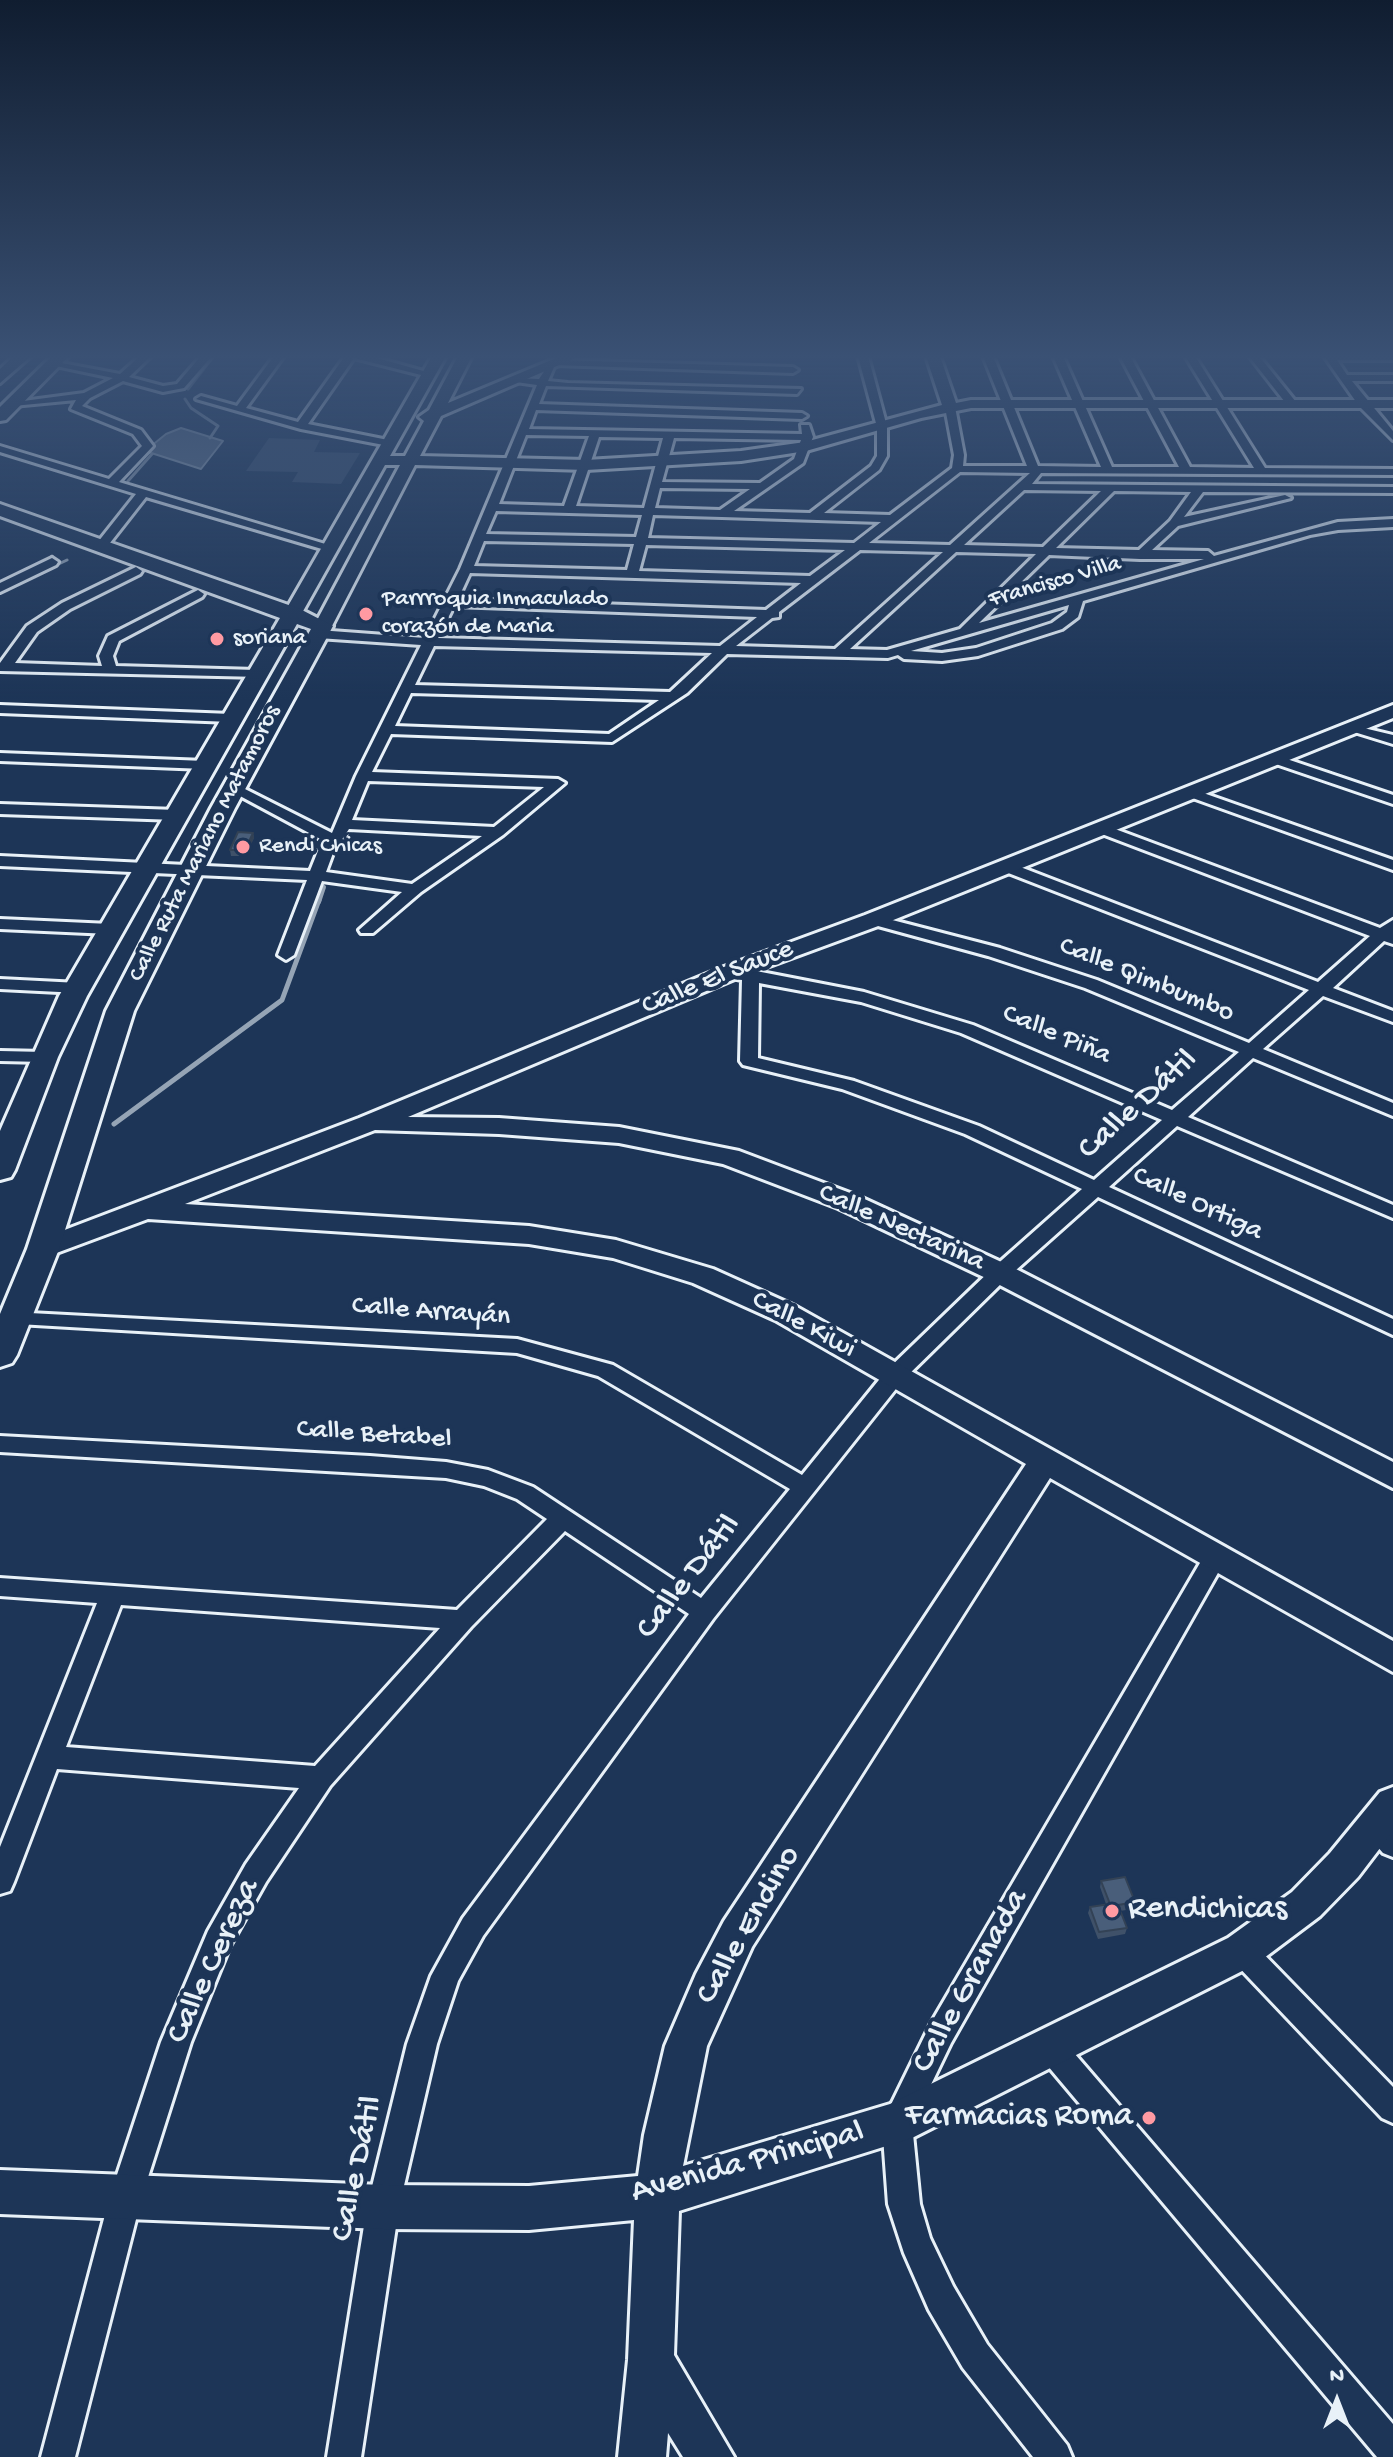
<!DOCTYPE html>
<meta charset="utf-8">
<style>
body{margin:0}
#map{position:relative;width:1393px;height:2457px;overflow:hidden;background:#1d3557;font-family:"Gochi Hand",sans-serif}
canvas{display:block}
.north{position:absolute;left:1297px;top:2361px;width:80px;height:80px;-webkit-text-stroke:6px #1d3557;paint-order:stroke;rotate:0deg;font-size:22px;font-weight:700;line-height:32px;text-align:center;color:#e8f1f8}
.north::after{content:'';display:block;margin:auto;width:28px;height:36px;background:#e8f1f8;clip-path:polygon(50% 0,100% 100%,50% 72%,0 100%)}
</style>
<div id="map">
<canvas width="1393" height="2457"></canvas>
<div class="north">N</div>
</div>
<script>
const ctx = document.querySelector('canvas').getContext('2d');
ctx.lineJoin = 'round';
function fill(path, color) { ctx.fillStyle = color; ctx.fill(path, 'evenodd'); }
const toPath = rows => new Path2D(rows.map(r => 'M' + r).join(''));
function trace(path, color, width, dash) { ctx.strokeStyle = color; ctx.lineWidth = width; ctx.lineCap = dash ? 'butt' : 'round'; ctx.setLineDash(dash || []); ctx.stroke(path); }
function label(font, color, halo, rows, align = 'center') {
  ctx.font = font + ' "Gochi Hand",sans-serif'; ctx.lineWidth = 8; ctx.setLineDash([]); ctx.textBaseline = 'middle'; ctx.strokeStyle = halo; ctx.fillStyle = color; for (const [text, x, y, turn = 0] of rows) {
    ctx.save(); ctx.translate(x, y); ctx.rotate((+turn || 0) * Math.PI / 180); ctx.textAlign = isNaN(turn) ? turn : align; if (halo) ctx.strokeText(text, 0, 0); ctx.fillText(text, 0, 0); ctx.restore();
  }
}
fill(toPath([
 [269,438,320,440,314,452,360,453,341,484,292,482,298,472,246,471]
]), '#374d6c');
const water = toPath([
 [181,428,223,441,201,469,145,451,166,434,181,428]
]);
fill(water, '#5d7089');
trace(water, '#95a4b5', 2);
trace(toPath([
 [188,389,214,356],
 [185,399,191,408,218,426,210,438],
 [128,481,152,454],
 [101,537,117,519],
 [0,592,67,560]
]), '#95a4b5', 3);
trace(toPath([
 [319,902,324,887]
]), '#95a4b5', 4);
trace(toPath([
 [114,1124,282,1000,319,900]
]), '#95a4b5', 5);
const street = toPath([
 [140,356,151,356,129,377,163,386,177,384,201,356,212,356,184,388,163,392,123,381,90,398,82,406,141,430,153,446,119,482,332,546,332,552,146,497,106,548,98,548,98,542,136,494,0,452,0,446,109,479,142,446,133,434,71,409,76,400,13,406,8,403,84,393,113,378,51,365,51,361,120,374,140,356],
 [274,356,284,356,246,408,298,422,345,356,370,356,434,374,429,377,354,358,308,424,393,441,394,443,389,446,301,429,196,399,201,396,237,406,274,356],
 [858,356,868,356,887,427,887,456,879,470,824,513,890,515,952,468,954,455,945,407,950,404,955,407,964,455,963,466,1027,466,983,356,993,356,1038,466,1101,467,1053,356,1063,356,1112,467,1179,467,1120,356,1130,356,1190,467,1254,468,1185,356,1195,356,1265,468,1393,469,1393,475,1041,473,1032,484,1393,487,1393,493,1203,492,1184,517,1285,495,1291,498,1178,526,1152,550,1208,551,1214,556,1338,522,1393,519,1393,527,1338,530,1310,535,1083,601,1078,617,1062,629,978,656,942,661,904,659,898,655,888,658,727,654,687,693,612,742,391,734,372,772,558,779,565,783,503,835,421,892,373,933,361,933,359,930,402,892,322,881,294,955,286,960,278,955,307,880,0,866,0,856,310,871,318,851,326,842,227,789,234,785,239,786,332,833,356,776,421,645,318,638,311,634,318,630,425,638,460,569,537,385,516,382,516,378,539,379,549,364,554,367,548,381,568,383,801,389,797,394,546,386,539,404,802,413,807,416,802,419,536,410,529,429,802,434,801,425,809,425,813,437,803,463,734,511,810,513,871,466,877,456,877,427,858,356],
 [526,435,589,436,564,506,499,504,526,435],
 [599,437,663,438,644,508,576,506,599,437],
 [674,438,801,440,794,459,760,483,662,482,674,438],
 [960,472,1030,473,950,545,869,543,960,472],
 [660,488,750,489,720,510,655,508,660,488],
 [1024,490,1101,491,1043,547,964,545,1024,490],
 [1114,491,1191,492,1170,521,1139,550,1056,548,1114,491],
 [496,511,642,515,636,537,486,534,496,511],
 [653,515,722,517,881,522,854,543,648,538,653,515],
 [484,541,634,544,627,570,474,566,484,541],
 [646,545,845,550,810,576,639,571,646,545],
 [860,550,943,552,835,649,736,646,772,618,779,617,779,612,860,550],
 [956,552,1036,554,960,629,887,650,850,649,956,552],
 [1049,555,1140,559,1204,559,979,623,1049,555],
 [470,573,801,583,766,610,458,599,470,573],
 [1069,605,1067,612,1052,623,976,648,942,653,911,651,1069,605],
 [454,606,757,617,720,646,438,638,454,606],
 [434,646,712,653,670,692,415,685,434,646],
 [411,693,659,700,609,734,395,726,411,693],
 [368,781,544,787,494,827,352,820,368,781],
 [349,829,482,836,412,884,326,872,333,853,349,829],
 [1249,356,1259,356,1296,402,1296,406,1288,406,1249,356],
 [1324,356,1393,356,1393,360,1337,360,1347,375,1393,375,1393,381,1352,381,1393,431,1393,440,1359,406,1324,356],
 [557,360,793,367,798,370,793,373,554,365,557,360],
 [52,558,58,562,56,565,0,592,0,583,52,558],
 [136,567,142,571,140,574,70,609,37,632,15,663,102,666,99,656,108,636,198,590,204,594,202,597,119,641,113,656,116,666,256,670,263,674,261,677,0,671,0,663,27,626,62,603,136,567],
 [0,705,231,714,238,718,231,722,0,713,0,705],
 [1351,725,1393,735,1393,744,1351,731,1351,725],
 [0,753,205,761,212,765,205,769,0,761,0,753],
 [1275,755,1393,795,1393,804,1270,762,1268,759,1275,755],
 [1192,789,1393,860,1393,870,1187,796,1187,790,1192,789],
 [0,804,177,810,185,815,177,820,0,814,0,804],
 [1099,823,1380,928,1393,920,1393,944,1384,941,1333,988,1393,1011,1393,1022,1323,996,1263,1049,1393,1103,1393,1116,1253,1058,1188,1117,1393,1205,1393,1218,1177,1126,1109,1187,1393,1319,1393,1335,1098,1197,1007,1278,903,1380,713,1619,483,1936,458,1981,437,2044,399,2207,361,2457,327,2457,367,2207,407,2044,431,1976,463,1918,689,1614,565,1531,471,1627,330,1786,266,1882,230,1946,191,2042,142,2196,75,2457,41,2457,110,2196,161,2042,208,1931,246,1864,299,1788,57,1769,14,1882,10,1891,0,1894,0,1847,97,1603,0,1596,0,1578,457,1610,547,1519,517,1499,484,1486,446,1478,0,1452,0,1436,370,1456,446,1462,488,1470,533,1487,701,1598,790,1489,598,1376,517,1353,18,1324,7,1317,11,1312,517,1339,613,1365,802,1475,887,1370,993,1268,1082,1189,965,1134,842,1089,743,1065,740,1061,742,980,732,978,732,970,751,970,864,992,973,1025,1172,1110,1239,1052,1085,988,988,956,867,923,865,920,873,915,1000,948,1097,980,1249,1043,1309,990,998,869,998,863,1010,863,1318,982,1370,936,1094,831,1091,828,1099,823],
 [759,983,861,1002,961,1033,1162,1120,1094,1180,979,1126,854,1081,758,1058,759,983],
 [121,1605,440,1628,315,1766,66,1747,121,1605],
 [0,919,110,924,118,929,110,934,0,929,0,919],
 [0,979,79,983,88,988,79,993,0,989,0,979],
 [0,1051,44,1052,53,1057,44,1062,0,1061,0,1051],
 [1215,1548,1223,1551,1227,1557,951,2043,912,2124,920,2204,930,2238,953,2286,987,2344,1067,2445,1072,2457,1033,2457,963,2368,929,2310,904,2253,888,2204,882,2123,931,2023,1207,1551,1215,1548],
 [1374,1815,1393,1828,1393,1857,1383,1853,1360,1827,1364,1819,1374,1815],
 [1242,1938,1252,1942,1393,2087,1393,2123,1382,2118,1232,1960,1228,1951,1232,1942,1242,1938],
 [1052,2035,1062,2039,1393,2424,1393,2457,1377,2457,1042,2059,1037,2049,1042,2039,1052,2035]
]);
const secondary = toPath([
 [432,356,446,356,390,456,405,456,424,421,419,417,429,410,458,356,472,356,448,403,561,356,580,356,441,416,420,456,586,460,741,451,805,442,942,405,926,356,940,356,956,403,971,400,1393,400,1393,408,971,408,921,418,806,451,741,461,586,470,415,465,332,626,323,631,317,630,314,626,400,465,385,465,302,613,293,618,287,617,284,613,432,356],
 [1393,705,1393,718,881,925,737,978,408,1117,499,1118,619,1127,739,1151,858,1196,1010,1266,1393,1462,1393,1488,990,1280,838,1208,723,1164,619,1143,499,1134,375,1130,185,1204,529,1226,616,1240,713,1269,795,1306,1393,1641,1393,1672,1050,1478,752,1947,707,2046,683,2166,890,2104,1228,1938,1292,1892,1330,1853,1380,1792,1393,1787,1393,1831,1358,1877,1320,1916,1256,1964,912,2138,679,2211,674,2355,734,2457,683,2457,668,2433,666,2457,618,2457,628,2360,634,2220,529,2230,383,2229,0,2214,0,2170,383,2185,529,2186,638,2176,644,2135,665,2046,696,1974,724,1921,1026,1464,775,1320,693,1283,613,1258,529,1244,148,1219,43,1258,33,1256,29,1249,33,1242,359,1118,721,968,865,915,1393,705]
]);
const primary = toPath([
 [14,356,31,356,0,383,0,369,14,356],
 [52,356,69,356,6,420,0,421,0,407,52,356],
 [0,504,300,609,333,626,235,808,134,1011,59,1249,17,1355,12,1363,0,1367,0,1314,27,1249,106,1011,211,808,311,629,297,624,87,996,58,1057,15,1170,11,1177,0,1180,0,1131,59,996,280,618,0,516,0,504]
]);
trace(street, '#e8f1f8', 6);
trace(secondary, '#e8f1f8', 6);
trace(primary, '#e8f1f8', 6);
fill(street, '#1d3557');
fill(secondary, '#1d3557');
fill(primary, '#1d3557');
fill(toPath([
 [253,833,254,838,245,856,231,856,230,850],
 [1101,1881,1135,1902,1133,1909,1120,1911,1127,1928,1125,1934,1098,1939,1088,1913,1090,1907,1106,1904,1100,1887]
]), '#3f5169');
fill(toPath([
 [253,833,254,838,245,856,245,850]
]), '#334255');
const building = toPath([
 [238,832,253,833,245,850,230,850,238,832],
 [1125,1877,1135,1902,1118,1905,1127,1928,1099,1932,1090,1907,1110,1904,1101,1881,1125,1877]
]);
fill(building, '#495e7a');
trace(building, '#334255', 2);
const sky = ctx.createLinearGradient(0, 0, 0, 700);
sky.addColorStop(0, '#101d30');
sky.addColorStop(0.51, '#3a5174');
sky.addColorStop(1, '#3a517400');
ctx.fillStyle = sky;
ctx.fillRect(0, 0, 1393, 700);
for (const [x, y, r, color] of [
 [366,614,8,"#ff9aa2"],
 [217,639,8,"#ff9aa2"],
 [243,847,8,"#ff9aa2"],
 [1112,1911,8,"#ff9aa2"],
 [1149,2118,8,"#ff9aa2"]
]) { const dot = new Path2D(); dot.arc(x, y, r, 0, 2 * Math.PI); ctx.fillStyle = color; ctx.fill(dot); trace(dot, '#1d3557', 3); }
label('24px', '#e8f1f8', '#1d3557', [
 ["Francisco Villa",1055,583,-16],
 ["Calle Ruta Mariano Matamoros",206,844,-63]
]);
label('24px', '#e8f1f8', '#1d3557', [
 ["Parrroquia Inmaculado",382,600],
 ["corazón de Maria",382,628],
 ["soriana",233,639],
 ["Rendi Chicas",259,847]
], 'left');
label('28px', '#e8f1f8', '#1d3557', [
 ["Calle El Sauce",718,979,-22],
 ["Calle Qimbumbo",1146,981,22],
 ["Calle Piña",1056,1036,23],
 ["Calle Ortiga",1197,1205,25],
 ["Calle Nectarina",901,1229,24],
 ["Calle Arrayán",431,1313,4],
 ["Calle Kiwi",803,1326,28],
 ["Calle Betabel",374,1436,4]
]);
label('34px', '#e8f1f8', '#1d3557', [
 ["Calle Dátil",1139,1106,-42],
 ["Calle Dátil",690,1578,-52],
 ["Calle Endino",750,1926,-60],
 ["Calle Cereza",215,1962,-65],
 ["Calle Granada",972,1982,-61],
 ["Avenida Principal",748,2164,-15],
 ["Calle Dátil",359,2169,-78]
]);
label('34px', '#e8f1f8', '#1d3557', [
 ["Rendichicas",1128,1911],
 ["Farmacias Roma",1133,2118,"right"]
], 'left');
</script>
